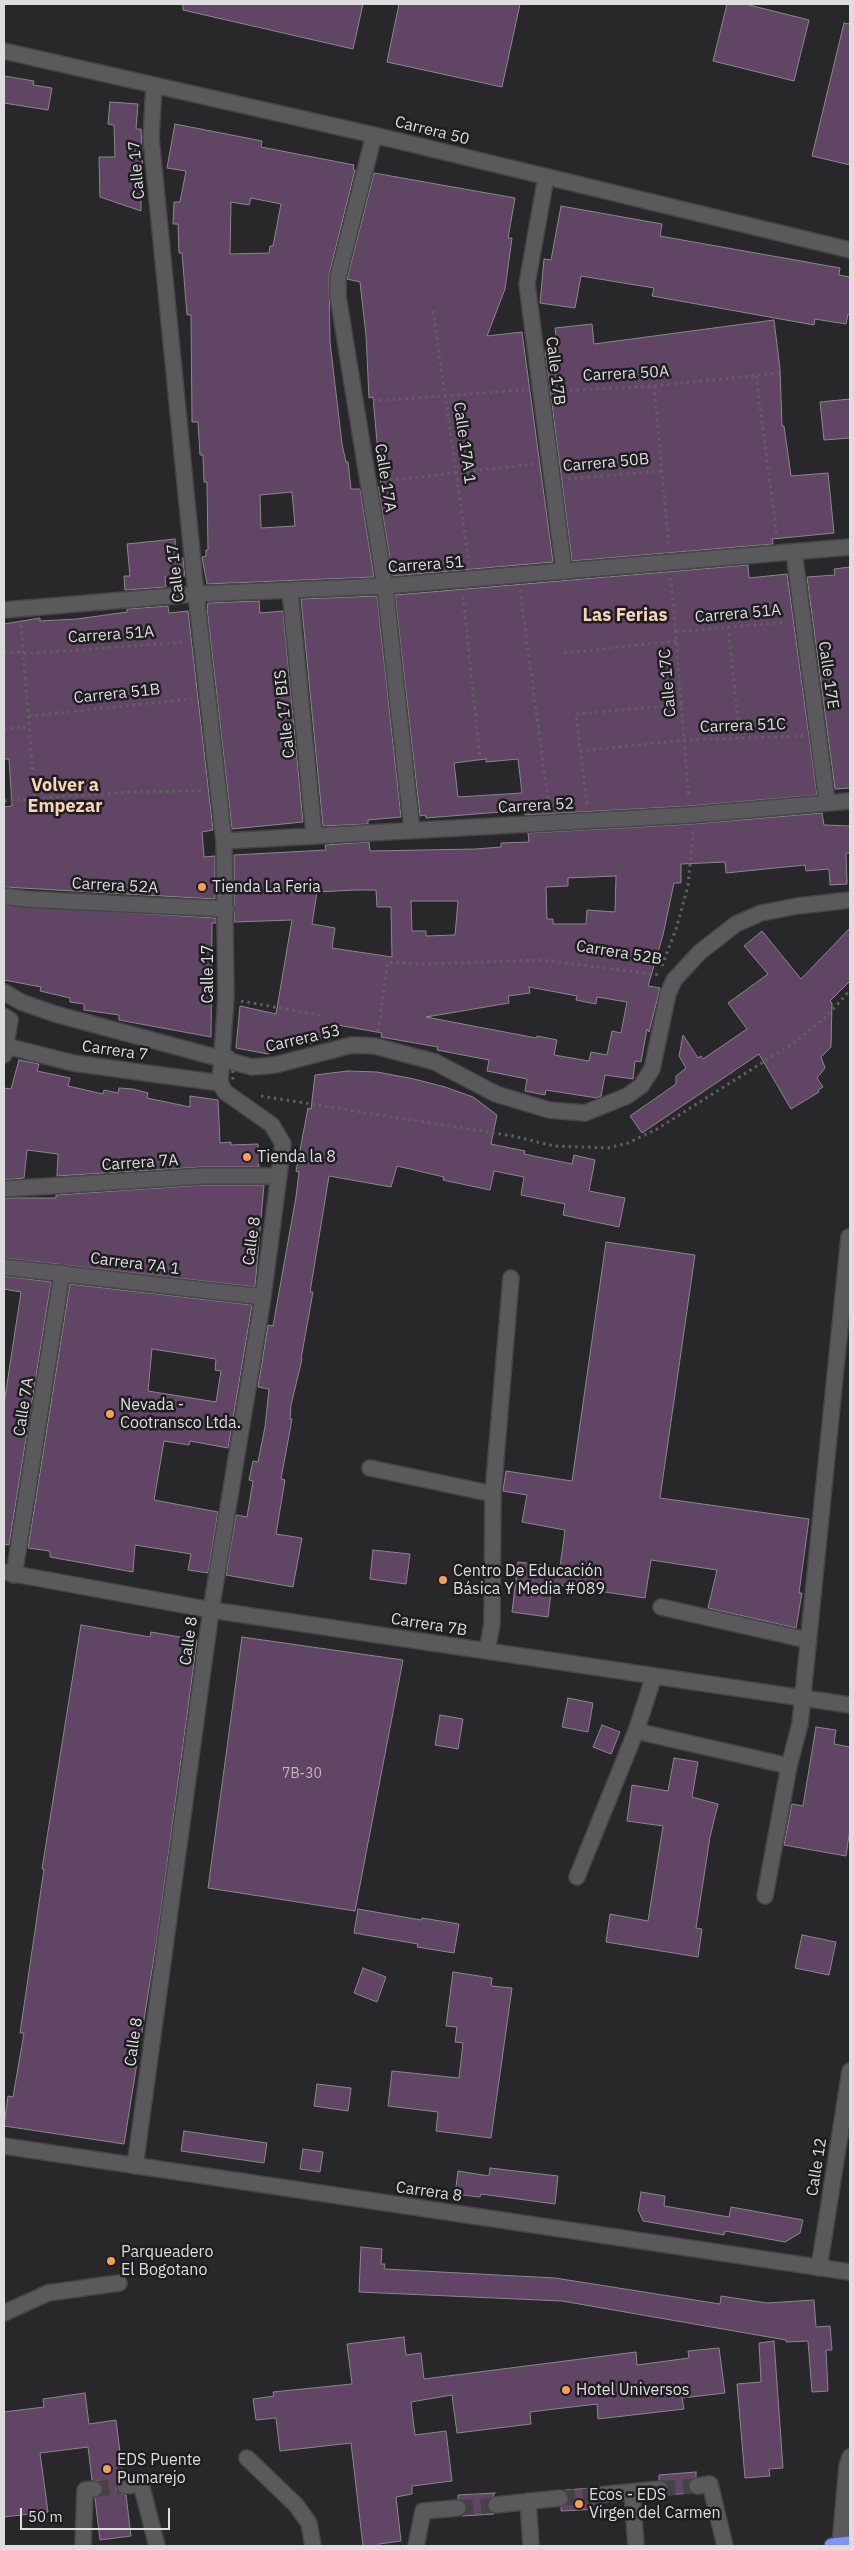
<!DOCTYPE html>
<meta charset="utf-8">
<style>
body{margin:0}
#map{position:relative;width:854px;height:2550px;overflow:hidden;background:#28272a;font-family:"IBM Plex Sans",sans-serif}
canvas{display:block}
.frame{position:absolute;inset:0;border:5px solid #ddddde;pointer-events:none}
.scale{position:absolute;left:20px;top:2508px;width:150px;height:22px;box-sizing:border-box;border:2px solid #ddddde;border-top:0;padding-left:6px;font-size:15px;line-height:18px;white-space:nowrap;color:#ddddde;-webkit-text-stroke:4px #1e1e20;paint-order:stroke}
</style>
<div id="map">
<canvas width="854" height="2550"></canvas>
<div class="frame"></div>
<div class="scale">50 m</div>
</div>
<script>
const ctx = document.querySelector('canvas').getContext('2d');
ctx.lineJoin = 'round';
function fill(path, color) { ctx.fillStyle = color; ctx.fill(path, 'evenodd'); }
const toPath = rows => new Path2D(rows.map(r => 'M' + r).join(''));
function trace(path, color, width, dash) { ctx.strokeStyle = color; ctx.lineWidth = width; ctx.lineCap = dash ? 'butt' : 'round'; ctx.setLineDash(dash || []); ctx.stroke(path); }
function label(font, color, halo, rows, align = 'center') {
  ctx.font = font + ' "IBM Plex Sans",sans-serif'; ctx.lineWidth = 5; ctx.setLineDash([]); ctx.textBaseline = 'middle'; ctx.strokeStyle = halo; ctx.fillStyle = color; for (const [text, x, y, turn = 0] of rows) {
    ctx.save(); ctx.translate(x, y); ctx.rotate((+turn || 0) * Math.PI / 180); ctx.textAlign = isNaN(turn) ? turn : align; if (halo) ctx.strokeText(text, 0, 0); ctx.fillText(text, 0, 0); ctx.restore();
  }
}
const building = toPath([
 [183,4,363,4,353,49,183,10,183,4],
 [399,4,520,4,502,87,387,62,399,4],
 [727,4,745,4,809,20,794,81,713,61,727,4],
 [844,23,850,24,850,165,812,156,844,23],
 [4,76,34,81,33,85,52,88,48,110,4,103,4,76],
 [110,102,138,104,136,129,141,129,144,198,141,198,141,211,100,197,99,157,115,157,114,125,108,124,110,102],
 [175,124,262,141,261,147,354,165,353,169,355,170,329,275,330,342,342,444,346,462,348,462,351,489,360,489,374,577,207,584,202,557,206,556,206,550,208,550,207,482,204,482,203,455,200,455,198,422,192,422,191,315,187,315,182,253,179,253,178,224,173,224,174,202,180,202,186,171,167,168,175,124],
 [251,198,281,204,273,246,270,246,269,253,230,254,231,202,249,205,251,198],
 [292,492,295,526,261,528,260,495,292,492],
 [374,173,515,198,508,238,512,238,505,289,487,336,522,332,553,562,393,576,378,487,381,487,373,397,369,398,366,335,360,282,347,279,374,173],
 [561,206,662,224,660,236,840,268,839,275,850,277,850,314,848,314,846,324,815,319,814,325,652,296,654,288,581,276,575,308,540,303,544,259,551,260,561,206],
 [774,320,780,369,782,426,784,426,791,476,828,473,834,533,772,539,773,544,572,561,545,350,558,349,555,328,592,324,594,344,774,320],
 [850,399,850,438,824,440,820,402,850,399],
 [175,539,176,558,183,558,185,576,165,577,166,587,125,590,124,576,130,576,127,544,175,539],
 [748,565,749,578,787,574,817,795,690,806,525,815,525,810,426,818,425,815,420,816,395,595,748,565],
 [486,759,486,762,518,759,522,793,458,797,454,763,486,759],
 [850,567,850,788,835,789,807,577,835,575,834,569,850,567],
 [377,596,401,817,368,820,368,824,323,826,301,599,377,596],
 [259,601,260,613,283,611,303,822,232,829,207,609,208,603,259,601],
 [168,606,169,613,188,611,213,830,202,832,204,857,215,856,215,899,4,887,4,807,12,806,9,759,4,759,4,624,40,618,40,621,77,619,127,612,127,609,168,606],
 [822,813,824,825,850,826,850,853,846,853,847,884,830,885,829,869,806,871,805,865,726,873,725,862,681,864,681,883,674,883,663,935,648,986,660,988,649,1032,647,1029,641,1062,635,1061,633,1079,605,1075,601,1096,597,1098,546,1090,545,1095,525,1091,527,1079,487,1071,489,1060,437,1050,438,1047,381,1037,382,1033,332,1024,330,1040,313,1037,312,1044,293,1041,268,1054,236,1048,240,1006,276,1014,292,920,234,922,234,855,326,850,325,845,369,842,370,851,476,849,501,847,501,843,529,842,528,833,692,824,822,813],
 [616,876,615,912,587,910,586,924,553,924,553,919,547,919,546,887,568,886,568,878,616,876],
 [355,890,376,890,377,907,391,907,392,957,332,948,335,928,312,924,317,892,355,890],
 [411,901,458,901,455,935,426,936,426,931,412,931,411,901],
 [529,987,577,996,576,1000,596,1004,597,997,627,1002,621,1033,612,1031,607,1055,591,1052,589,1061,554,1055,557,1040,537,1036,536,1038,426,1017,509,1003,508,996,530,993,529,987],
 [4,905,216,918,216,923,212,923,211,1037,119,1020,119,1015,84,1010,84,1004,70,1002,70,998,40,991,41,987,4,980,4,905],
 [850,928,850,981,830,1001,832,1003,831,1047,821,1057,825,1068,817,1078,823,1087,818,1090,819,1092,791,1109,759,1054,642,1133,630,1116,676,1084,676,1076,686,1068,679,1056,683,1035,698,1058,701,1056,703,1059,747,1029,728,1003,768,974,744,946,762,931,801,979,850,928],
 [19,1060,39,1064,37,1071,70,1078,68,1086,103,1094,104,1090,118,1093,119,1088,133,1089,148,1093,147,1098,190,1107,190,1096,218,1100,220,1143,231,1142,231,1145,258,1144,259,1167,202,1167,57,1176,58,1154,27,1150,24,1178,4,1180,4,1088,11,1089,19,1060],
 [348,1071,377,1072,414,1079,445,1087,473,1097,497,1115,491,1144,525,1151,524,1154,572,1164,574,1155,595,1160,589,1191,625,1198,619,1227,563,1215,565,1204,521,1195,524,1177,494,1171,490,1190,443,1180,444,1177,397,1166,391,1187,329,1176,310,1292,313,1292,301,1359,302,1359,291,1405,290,1419,292,1419,281,1479,285,1480,276,1534,302,1538,293,1587,226,1575,236,1515,247,1517,253,1481,249,1480,253,1461,258,1462,265,1427,269,1389,258,1387,268,1325,273,1326,296,1197,299,1172,296,1171,308,1108,311,1109,315,1075,348,1071],
 [203,1185,264,1185,255,1287,4,1258,4,1198,56,1198,56,1195,203,1185],
 [606,1242,695,1255,660,1498,809,1519,799,1593,802,1593,796,1628,708,1608,717,1570,651,1560,645,1598,552,1584,548,1617,512,1612,518,1562,560,1567,565,1530,522,1522,527,1495,503,1491,506,1471,572,1481,606,1242],
 [4,1276,51,1282,9,1545,4,1544,4,1404,21,1292,4,1289,4,1276],
 [70,1284,252,1305,228,1448,190,1441,189,1445,164,1441,154,1500,218,1512,208,1573,188,1570,191,1554,135,1545,133,1572,50,1557,50,1551,28,1548,70,1284],
 [152,1349,216,1359,215,1370,221,1371,216,1402,148,1391,152,1349],
 [373,1550,410,1554,406,1584,370,1579,373,1550],
 [81,1625,150,1637,151,1632,197,1640,158,1932,124,2144,4,2126,8,2096,13,2097,24,2033,20,2033,44,1869,42,1869,81,1625],
 [242,1637,403,1660,355,1911,208,1888,242,1637],
 [568,1698,593,1703,588,1732,562,1727,568,1698],
 [440,1715,463,1719,458,1749,435,1745,440,1715],
 [602,1725,620,1732,611,1754,593,1747,602,1725],
 [816,1727,836,1730,834,1744,850,1747,850,1828,846,1856,784,1845,792,1804,803,1806,816,1727],
 [674,1758,698,1762,692,1797,718,1804,710,1837,696,1928,702,1929,698,1957,606,1942,610,1914,648,1921,663,1826,627,1821,632,1785,668,1791,674,1758],
 [358,1909,421,1920,422,1918,459,1924,454,1953,417,1947,418,1944,354,1933,358,1909],
 [802,1935,836,1942,829,1975,795,1968,802,1935],
 [363,1968,386,1977,377,2002,354,1993,363,1968],
 [453,1972,492,1978,491,1986,512,1988,491,2138,436,2131,438,2112,388,2106,392,2071,459,2078,463,2043,455,2042,457,2027,446,2026,453,1972],
 [317,2084,351,2088,348,2111,314,2106,317,2084],
 [184,2131,267,2143,264,2163,181,2151,184,2131],
 [303,2149,323,2152,320,2172,300,2169,303,2149],
 [490,2168,558,2176,555,2204,481,2194,480,2197,455,2194,458,2171,489,2176,490,2168],
 [641,2192,665,2196,664,2206,729,2217,731,2207,803,2220,800,2233,785,2242,725,2231,724,2235,643,2221,638,2210,641,2192],
 [361,2247,382,2249,381,2264,385,2264,384,2269,555,2278,720,2304,721,2296,767,2303,814,2300,816,2327,830,2326,832,2350,826,2350,828,2391,812,2392,808,2341,786,2342,786,2340,562,2301,359,2292,361,2247],
 [404,2337,406,2355,421,2353,424,2379,636,2352,637,2365,689,2358,688,2351,719,2348,725,2393,682,2398,684,2409,598,2419,597,2404,530,2412,531,2424,457,2433,452,2395,411,2402,415,2435,446,2431,452,2481,412,2486,412,2494,396,2497,401,2541,379,2544,379,2546,363,2546,351,2443,280,2451,276,2418,256,2420,253,2399,274,2396,273,2392,352,2384,347,2344,404,2337],
 [774,2341,783,2468,769,2469,770,2476,745,2478,737,2384,761,2382,759,2343,774,2341],
 [85,2393,89,2424,116,2420,123,2477,117,2482,116,2488,121,2494,126,2495,131,2536,100,2540,95,2498,102,2493,103,2487,98,2481,92,2480,88,2447,40,2453,48,2512,4,2517,4,2412,44,2407,43,2399,85,2393],
 [696,2472,696,2477,688,2483,691,2493,667,2495,669,2489,668,2484,659,2480,659,2475,696,2472],
 [592,2488,589,2496,591,2501,598,2504,598,2509,561,2511,561,2507,569,2501,569,2496,565,2490,592,2488],
 [495,2493,487,2506,489,2511,494,2514,462,2516,466,2512,467,2507,465,2502,458,2499,458,2495,495,2493]
]);
fill(building, '#614564');
trace(building, '#8a878a', 1);
trace(toPath([
 [94,2489,125,2486],
 [660,2489,697,2486],
 [560,2498,598,2495],
 [458,2508,496,2505]
]), '#434245', 15, [15, 8]);
const minor = toPath([
 [4,51,374,135,850,250],
 [374,135,338,277,338,296,385,586,412,830],
 [546,177,527,284,564,571],
 [794,552,827,802],
 [290,591,314,834],
 [4,610,196,594,385,586,850,547],
 [224,841,691,815,850,801],
 [4,896,26,899,226,909],
 [4,992,21,1002,55,1014,252,1067,275,1065,352,1045,375,1046,435,1062,496,1094,549,1110,585,1113,627,1096,641,1086,652,1069,668,994,674,980,700,952,736,924,761,913,797,906,850,900],
 [4,1016,10,1020,4,1055],
 [6,1046,73,1063,220,1083],
 [4,1189,203,1176,279,1176],
 [4,1267,263,1297],
 [370,1468,493,1494],
 [4,1572,211,1610,850,1705],
 [14,1575,62,1273],
 [661,1607,807,1640],
 [487,1651,492,1624,493,1494,511,1278],
 [636,1731,789,1766],
 [577,1877,636,1731,654,1676],
 [765,1896,789,1766,800,1724,849,1237],
 [4,2146,850,2272],
 [135,2166,211,1610,263,1297,283,1144,272,1125,225,1092,220,1083,226,998,224,841,196,594,151,138,154,85],
 [819,2268,850,2071],
 [4,2313,48,2293,119,2283],
 [247,2458,296,2505,309,2523,313,2546],
 [125,2486,141,2484,157,2546],
 [697,2486,710,2484,725,2546],
 [632,2492,636,2546],
 [598,2495,660,2489],
 [528,2501,531,2546],
 [496,2505,560,2498],
 [840,2545,847,2466,850,2457],
 [83,2546,85,2490,94,2489],
 [416,2546,423,2511,458,2508]
]);
const highway = toPath([
 [832,2546,850,2544]
]);
trace(minor, '#464547', 18);
trace(highway, '#464547', 18);
trace(toPath([
 [433,311,469,564],
 [756,376,777,537],
 [654,386,669,547],
 [557,391,654,386,779,373],
 [373,401,524,390],
 [568,479,662,471],
 [383,481,534,464],
 [671,578,689,799],
 [520,590,549,807],
 [463,597,480,758],
 [21,625,35,799],
 [728,627,740,738],
 [676,632,787,622],
 [4,653,23,652],
 [564,653,677,641],
 [24,654,185,642],
 [29,716,192,699],
 [4,729,30,727],
 [580,751,685,740,803,736],
 [4,801,128,792,203,791],
 [587,804,576,714,682,705],
 [662,966,676,929,688,886,693,832],
 [241,1001,325,1016],
 [378,1031,388,962,423,964,543,960,659,975],
 [261,1096,513,1136,554,1146,608,1148,628,1143,657,1129,795,1042,827,1016,850,990]
]), '#605f62', 3, [2.5, 4]);
trace(minor, '#5a595c', 15);
trace(highway, '#7e92fc', 15);
trace(toPath([
 [232,1051,233,1082]
]), '#605f62', 3, [2.5, 4]);
for (const [x, y, r, color] of [
 [202,887,5,"#f9a04c"],
 [247,1157,5,"#f9a04c"],
 [110,1414,5,"#f9a04c"],
 [443,1580,5,"#f9a04c"],
 [111,2261,5,"#f9a04c"],
 [566,2390,5,"#f9a04c"],
 [107,2469,5,"#f9a04c"],
 [579,2504,5,"#f9a04c"]
]) { const dot = new Path2D(); dot.arc(x, y, r, 0, 2 * Math.PI); ctx.fillStyle = color; ctx.fill(dot); trace(dot, '#1e1e20', 2); }
label('14px', '#beb7c0', null, [
 ["7B-30",302,1774]
]);
label('16px', '#ddddde', '#1e1e20', [
 ["Carrera 50",432,131,14],
 ["Calle 17",137,170,-95],
 ["Calle 17B",555,371,83],
 ["Carrera 50A",626,374,-3],
 ["Calle 17A 1",464,443,82],
 ["Carrera 50B",606,463,-5],
 ["Calle 17A",385,478,81],
 ["Carrera 51",426,565,-4],
 ["Calle 17",176,573,-96],
 ["Carrera 51A",738,614,-5],
 ["Carrera 51A",111,635,-4],
 ["Calle 17E",828,675,82],
 ["Calle 17C",668,683,-95],
 ["Carrera 51B",117,694,-6],
 ["Calle 17 BIS",285,714,-96],
 ["Carrera 51C",743,726,-2],
 ["Carrera 52",536,806,-3],
 ["Carrera 52A",115,886,3],
 ["Carrera 52B",619,953,9],
 ["Calle 17",208,974,-90],
 ["Carrera 53",303,1039,-13],
 ["Carrera 7",115,1051,8],
 ["Carrera 7A",140,1163,-4],
 ["Calle 8",252,1241,-82],
 ["Carrera 7A 1",135,1264,7],
 ["Calle 7A",24,1407,-81],
 ["Carrera 7B",429,1625,9],
 ["Calle 8",189,1641,-82],
 ["Calle 8",134,2042,-82],
 ["Calle 12",817,2167,-81],
 ["Carrera 8",429,2192,8]
]);
label('16px', '#ddddde', '#1e1e20', [
 ["Tienda La Feria",212,887],
 ["Tienda la 8",257,1157],
 ["Nevada -",120,1405],
 ["Cootransco Ltda.",120,1423],
 ["Centro De Educación",453,1571],
 ["Básica Y Media #089",453,1589],
 ["Parqueadero",121,2252],
 ["El Bogotano",121,2270],
 ["Hotel Universos",576,2390],
 ["EDS Puente",117,2460],
 ["Pumarejo",117,2478],
 ["Ecos - EDS",589,2495],
 ["Virgen del Carmen",589,2513]
], 'left');
label('bold 18px', '#fad4b4', '#1e1e20', [
 ["Las Ferias",625,616],
 ["Volver a",65,786],
 ["Empezar",65,807]
]);
</script>
